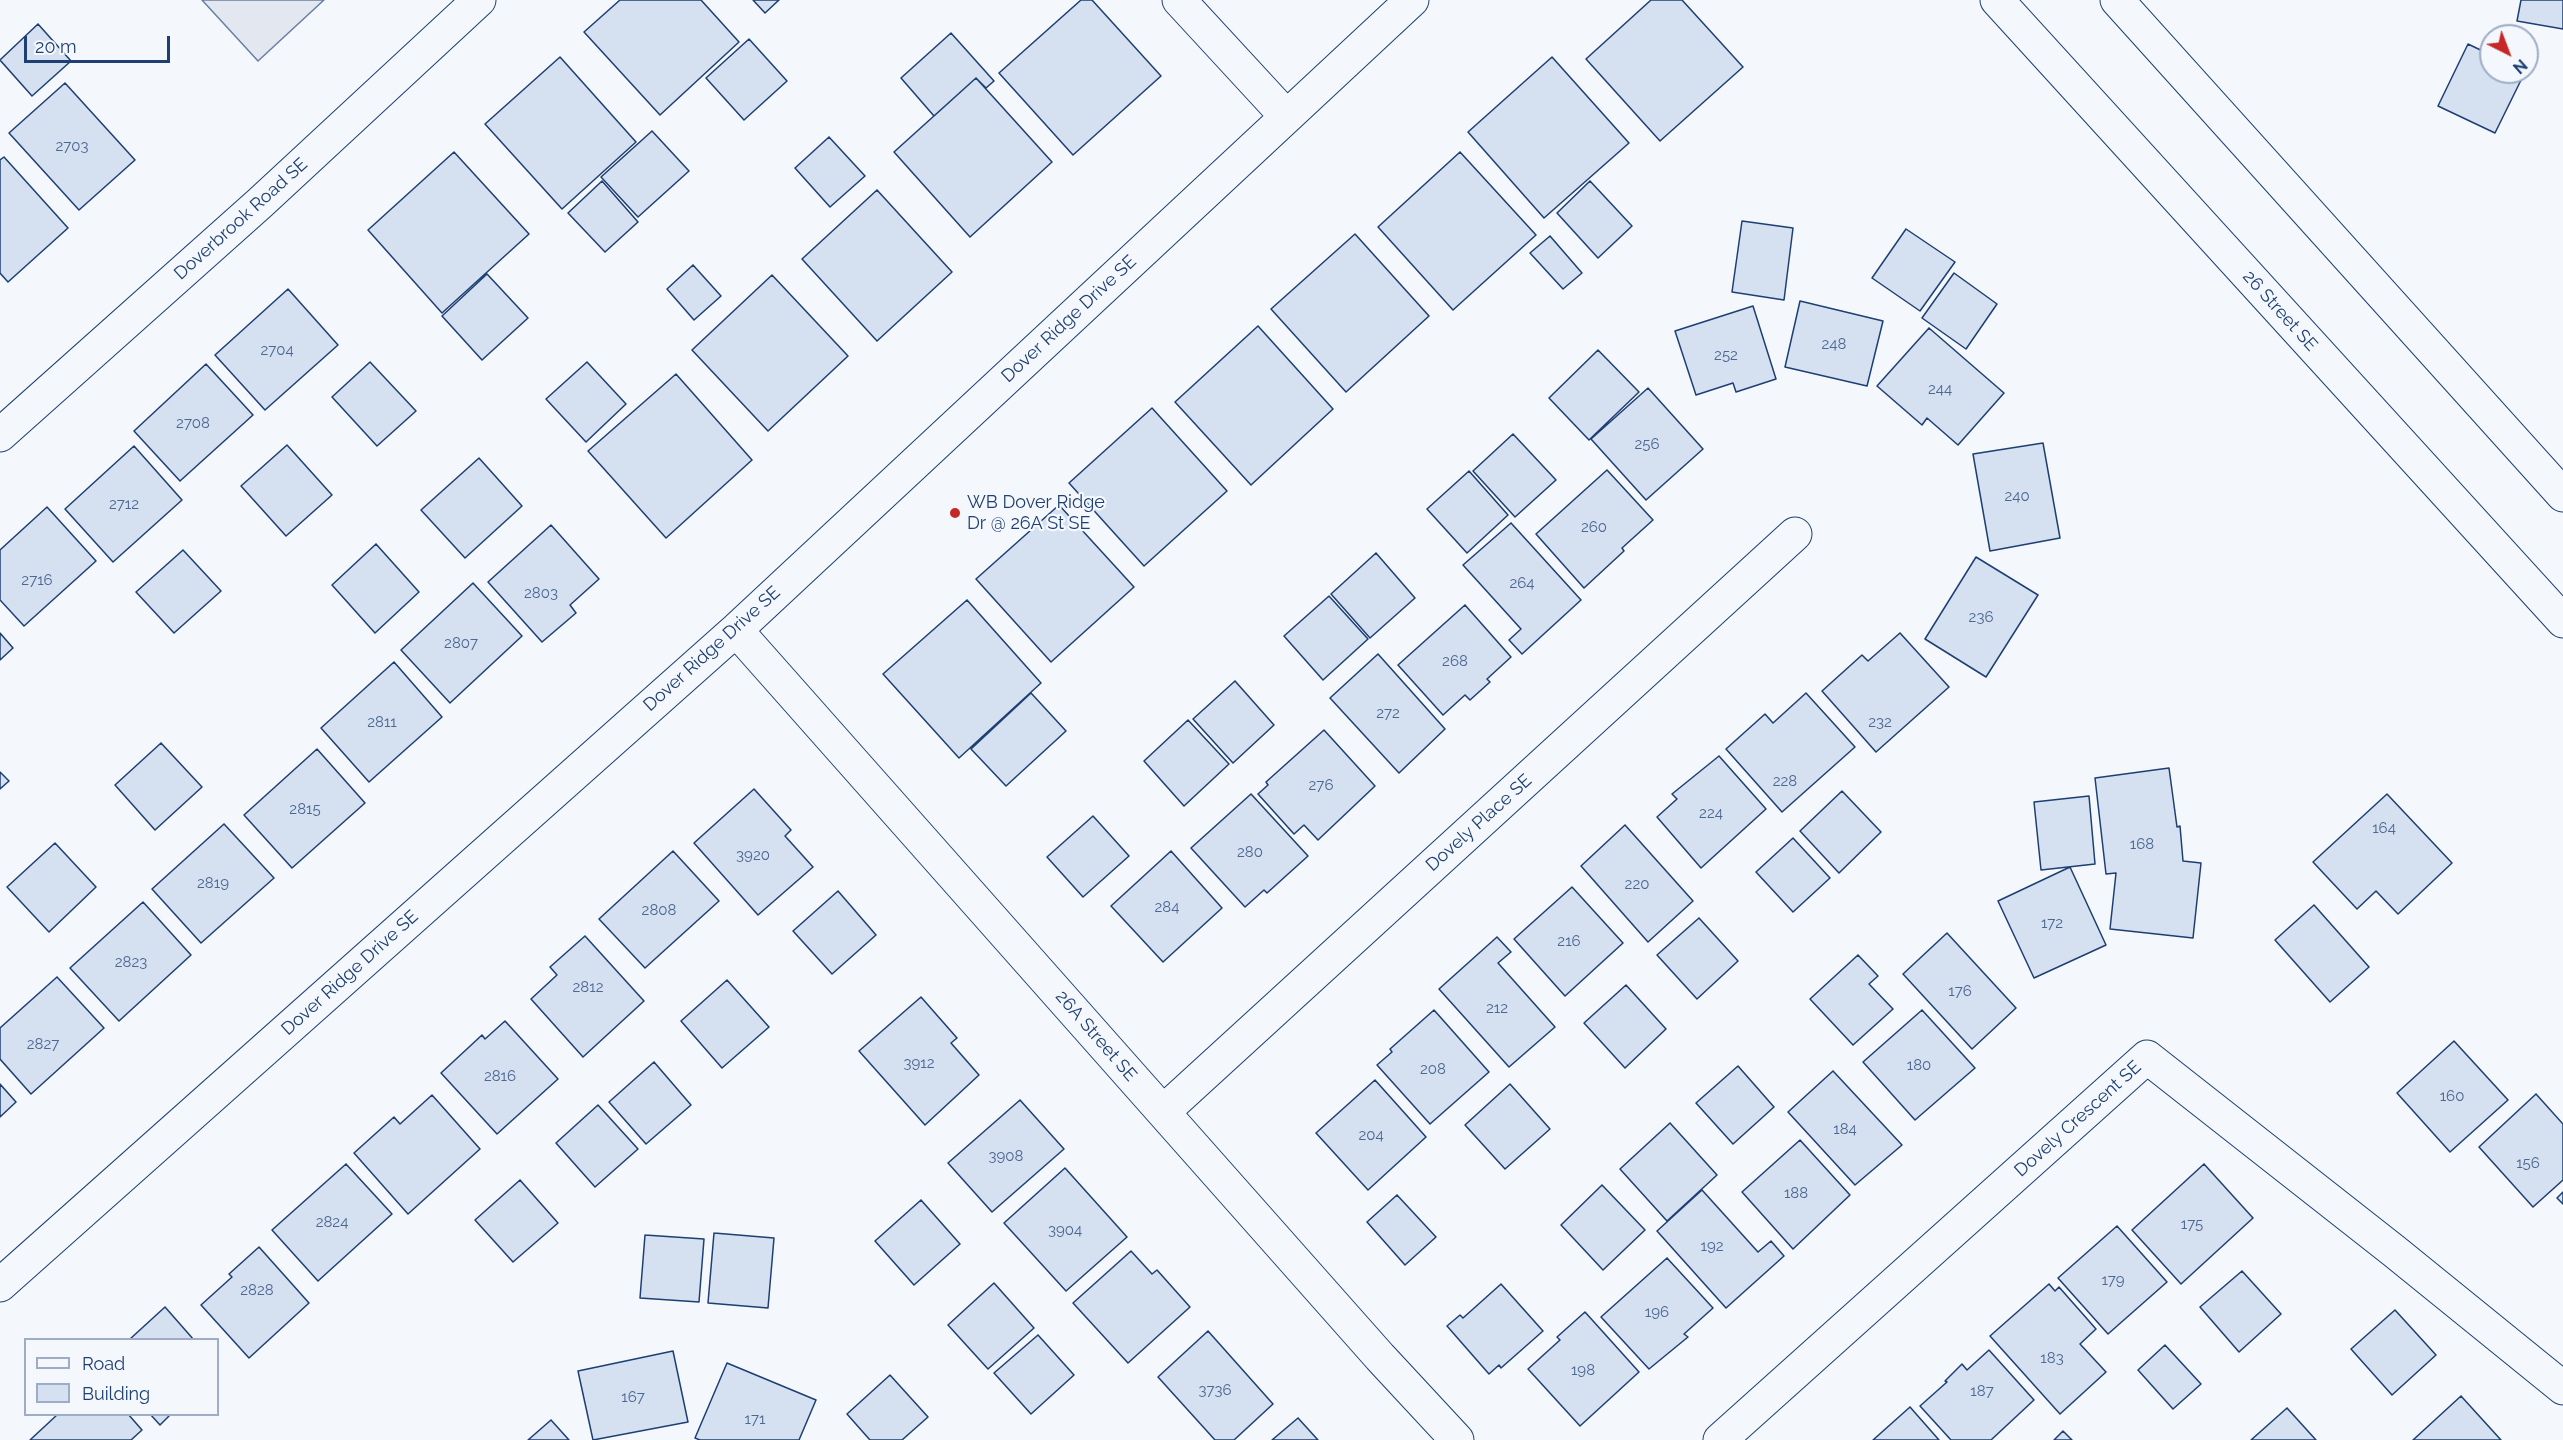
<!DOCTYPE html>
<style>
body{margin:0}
#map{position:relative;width:2563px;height:1440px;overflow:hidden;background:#f4f7fb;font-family:Raleway,sans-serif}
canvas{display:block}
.legend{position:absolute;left:24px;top:1338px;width:195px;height:78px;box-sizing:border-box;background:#f4f7fb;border:2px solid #9eadc5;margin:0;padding:8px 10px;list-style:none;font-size:18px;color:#1d3f73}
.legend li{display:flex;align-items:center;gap:12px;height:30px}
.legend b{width:30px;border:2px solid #9eadc5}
.north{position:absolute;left:2479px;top:24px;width:60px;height:60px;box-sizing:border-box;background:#f4f7fb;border:2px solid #9eadc5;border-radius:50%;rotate:138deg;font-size:16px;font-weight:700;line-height:24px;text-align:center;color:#1d3f73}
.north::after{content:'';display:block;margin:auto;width:21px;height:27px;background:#c62828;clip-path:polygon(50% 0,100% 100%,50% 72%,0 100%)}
.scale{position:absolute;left:24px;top:36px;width:146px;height:27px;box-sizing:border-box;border:3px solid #1d3f73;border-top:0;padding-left:8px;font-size:18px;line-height:21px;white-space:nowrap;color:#1d3f73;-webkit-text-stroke:4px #f4f7fb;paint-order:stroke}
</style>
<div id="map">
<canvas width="2563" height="1440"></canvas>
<ul class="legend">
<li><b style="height:8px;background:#f4f7fb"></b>Road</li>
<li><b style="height:16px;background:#d5e0f0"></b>Building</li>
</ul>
<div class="north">N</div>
<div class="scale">20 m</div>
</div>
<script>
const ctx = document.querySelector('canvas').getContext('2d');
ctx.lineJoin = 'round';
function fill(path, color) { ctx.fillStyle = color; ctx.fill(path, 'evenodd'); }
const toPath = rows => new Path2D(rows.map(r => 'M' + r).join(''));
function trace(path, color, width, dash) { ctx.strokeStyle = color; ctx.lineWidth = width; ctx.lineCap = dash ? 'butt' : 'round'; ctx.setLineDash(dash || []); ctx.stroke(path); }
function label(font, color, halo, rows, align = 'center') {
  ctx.font = font + ' Raleway,sans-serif'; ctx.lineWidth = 4.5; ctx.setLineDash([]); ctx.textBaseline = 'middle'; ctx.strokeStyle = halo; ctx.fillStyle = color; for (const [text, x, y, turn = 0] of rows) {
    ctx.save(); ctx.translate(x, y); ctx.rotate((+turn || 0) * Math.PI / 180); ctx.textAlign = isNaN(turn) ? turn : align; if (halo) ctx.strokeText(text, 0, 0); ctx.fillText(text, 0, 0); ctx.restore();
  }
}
const parking = toPath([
 [202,0,324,0,258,61,202,0]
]);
fill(parking, '#e3e8f0');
trace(parking, '#687fa3', 1.5);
const building = toPath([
 [620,0,701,0,739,42,660,115,584,32,620,0],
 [753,0,779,0,765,13,753,0],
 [1081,0,1092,0,1161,76,1073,155,999,73,1081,0],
 [1651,0,1682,0,1743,67,1660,141,1586,59,1651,0],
 [2521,0,2563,0,2563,29,2517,21,2521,0],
 [38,24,71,61,32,96,0,60,38,24],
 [951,33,994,81,986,88,976,78,934,116,901,78,951,33],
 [749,39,787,81,744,120,706,78,749,39],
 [2468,44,2491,55,2491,72,2525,72,2495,133,2438,106,2468,44],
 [560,57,636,142,562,209,485,124,560,57],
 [1552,57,1629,143,1544,218,1468,132,1552,57],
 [976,78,1052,162,970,237,894,152,976,78],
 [65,83,135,160,79,210,9,133,65,83],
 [652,131,689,171,638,217,601,177,652,131],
 [829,137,865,176,830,207,795,168,829,137],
 [454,152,529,234,442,313,368,230,454,152],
 [1460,152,1536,235,1453,310,1378,227,1460,152],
 [4,157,68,228,8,282,0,273,0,160,4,157],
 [602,181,638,222,605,252,568,213,602,181],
 [1590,181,1632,226,1598,258,1557,213,1590,181],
 [877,190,952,272,877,341,802,259,877,190],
 [1742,221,1793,228,1784,300,1732,292,1742,221],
 [1906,229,1955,262,1920,311,1872,278,1906,229],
 [1355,234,1429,316,1346,392,1271,309,1355,234],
 [1550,236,1582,273,1563,289,1530,253,1550,236],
 [693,265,721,296,694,320,667,289,693,265],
 [1954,273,1997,304,1966,349,1922,318,1954,273],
 [487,274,528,318,482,360,442,316,487,274],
 [772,275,848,356,768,431,692,350,772,275],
 [288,289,338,345,265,410,215,355,288,289],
 [1800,301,1883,321,1867,386,1785,367,1800,301],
 [1753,306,1776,379,1736,392,1733,383,1696,395,1675,331,1753,306],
 [1258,326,1333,409,1251,485,1175,402,1258,326],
 [1929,328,2004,393,1958,445,1927,418,1922,425,1877,386,1929,328],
 [1598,350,1639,392,1589,440,1549,398,1598,350],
 [370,362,416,411,377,446,332,397,370,362],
 [587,362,626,404,586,442,546,399,587,362],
 [206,364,253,415,180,481,134,431,206,364],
 [676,374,752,460,666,538,588,451,676,374],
 [1648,388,1703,449,1646,500,1591,439,1648,388],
 [1152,408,1227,491,1144,566,1069,483,1152,408],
 [1513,434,1556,480,1515,517,1473,471,1513,434],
 [2043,443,2060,538,1990,551,1973,454,2043,443],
 [287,445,332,495,286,536,241,486,287,445],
 [134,446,182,500,113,562,65,509,134,446],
 [479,458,522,506,465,558,421,510,479,458],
 [1607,470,1653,520,1622,548,1624,551,1584,588,1536,534,1607,470],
 [1469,471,1508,515,1467,553,1427,509,1469,471],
 [1059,505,1134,587,1051,662,976,579,1059,505],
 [47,507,96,561,24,626,0,600,0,550,47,507],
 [1511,523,1581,600,1522,654,1509,640,1521,629,1463,565,1511,523],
 [551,525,599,579,570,605,576,613,542,642,488,582,551,525],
 [376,544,419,592,375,633,332,585,376,544],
 [183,550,221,591,174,633,136,592,183,550],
 [1376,553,1415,598,1370,638,1331,594,1376,553],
 [1976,557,2038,595,1986,677,1925,639,1976,557],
 [473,583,522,636,450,703,401,650,473,583],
 [1329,596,1368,639,1323,680,1284,636,1329,596],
 [967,600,1041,683,959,758,883,674,967,600],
 [1465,605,1511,657,1487,679,1490,682,1470,700,1465,695,1443,715,1398,665,1465,605],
 [0,633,13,648,0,660,0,633],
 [1900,633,1949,687,1876,752,1822,691,1862,655,1868,661,1900,633],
 [1378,654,1445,729,1399,773,1330,698,1378,654],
 [394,662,442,717,369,782,321,728,394,662],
 [1235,681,1274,725,1233,763,1193,719,1235,681],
 [1031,693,1066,731,1006,786,971,749,1031,693],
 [1806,693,1855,747,1782,812,1726,749,1765,714,1773,723,1806,693],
 [1188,720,1229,764,1184,806,1144,761,1188,720],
 [1324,730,1375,786,1318,840,1304,825,1294,834,1258,794,1268,785,1266,782,1324,730],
 [161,743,202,787,155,830,115,785,161,743],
 [317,749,365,803,292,868,244,815,317,749],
 [1719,756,1766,809,1701,868,1657,817,1677,799,1672,794,1719,756],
 [2169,768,2177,827,2180,826,2183,861,2201,863,2193,938,2110,929,2116,873,2106,874,2095,778,2169,768],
 [0,772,9,781,0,789,0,772],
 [754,789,791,830,785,836,813,867,758,915,694,843,754,789],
 [1842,791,1881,832,1839,873,1800,831,1842,791],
 [1251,794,1308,856,1267,893,1264,890,1245,907,1191,848,1251,794],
 [2387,794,2452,863,2398,914,2376,891,2357,909,2313,862,2387,794],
 [2089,796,2095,864,2041,870,2034,802,2089,796],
 [1093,816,1129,856,1083,897,1047,857,1093,816],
 [224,824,274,878,201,943,152,889,224,824],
 [1625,825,1693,901,1648,942,1581,866,1625,825],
 [1793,838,1830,878,1793,912,1756,872,1793,838],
 [55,843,96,887,49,932,7,887,55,843],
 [673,851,719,901,645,968,599,919,673,851],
 [1171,851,1222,908,1163,962,1111,906,1171,851],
 [2070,867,2106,945,2034,978,1998,901,2070,867],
 [1572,887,1623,943,1565,996,1514,939,1572,887],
 [838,891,876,935,832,974,793,931,838,891],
 [143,902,191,955,119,1021,70,968,143,902],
 [2314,905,2369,967,2330,1002,2275,940,2314,905],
 [1699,918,1738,961,1697,999,1657,955,1699,918],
 [1947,933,2016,1008,1972,1049,1903,974,1947,933],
 [585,936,644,1001,583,1057,531,999,557,975,550,967,585,936],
 [1497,937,1511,952,1498,963,1555,1027,1509,1067,1439,989,1497,937],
 [1858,955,1878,976,1869,984,1893,1009,1853,1045,1810,999,1858,955],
 [57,977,104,1028,31,1094,0,1059,0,1028,57,977],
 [727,980,769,1027,722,1068,681,1021,727,980],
 [1626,985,1666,1029,1625,1068,1584,1023,1626,985],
 [921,997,957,1038,951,1043,979,1075,925,1125,859,1051,921,997],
 [1434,1010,1489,1072,1430,1124,1377,1065,1392,1052,1390,1049,1434,1010],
 [1922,1010,1975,1068,1915,1120,1863,1062,1922,1010],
 [505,1021,558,1079,497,1134,441,1073,482,1035,485,1039,505,1021],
 [2454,1041,2508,1100,2450,1152,2397,1093,2454,1041],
 [654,1062,691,1105,646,1144,609,1102,654,1062],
 [1738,1066,1774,1107,1733,1144,1696,1103,1738,1066],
 [1833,1071,1902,1145,1855,1185,1788,1112,1833,1071],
 [1375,1080,1426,1137,1368,1190,1316,1133,1375,1080],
 [0,1084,16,1102,0,1117,0,1084],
 [1510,1084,1550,1129,1505,1169,1465,1125,1510,1084],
 [2536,1094,2563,1124,2563,1180,2533,1207,2479,1147,2536,1094],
 [432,1095,480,1149,408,1214,354,1153,394,1117,400,1124,432,1095],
 [1020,1100,1064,1149,992,1212,948,1163,1020,1100],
 [598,1105,638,1149,595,1187,556,1143,598,1105],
 [1670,1123,1717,1175,1667,1221,1620,1169,1670,1123],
 [1800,1140,1850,1195,1793,1249,1742,1192,1800,1140],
 [346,1164,392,1214,318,1281,272,1230,346,1164],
 [2204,1164,2253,1218,2181,1284,2132,1230,2204,1164],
 [1065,1168,1127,1237,1066,1291,1004,1223,1065,1168],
 [520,1180,558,1223,513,1262,475,1220,520,1180],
 [1602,1185,1645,1230,1603,1270,1561,1225,1602,1185],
 [1702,1190,1758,1252,1771,1241,1784,1256,1726,1308,1657,1231,1702,1190],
 [2563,1192,2563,1204,2557,1198,2563,1192],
 [1397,1195,1436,1237,1405,1265,1367,1222,1397,1195],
 [921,1200,960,1244,914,1285,875,1241,921,1200],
 [2117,1226,2167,1282,2108,1334,2058,1278,2117,1226],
 [714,1233,774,1238,768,1308,708,1303,714,1233],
 [645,1235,704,1239,699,1302,640,1298,645,1235],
 [259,1247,309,1303,249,1358,201,1305,232,1277,229,1274,259,1247],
 [1131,1251,1152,1274,1157,1270,1190,1307,1128,1363,1073,1303,1131,1251],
 [1667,1258,1713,1308,1684,1334,1688,1337,1649,1369,1601,1317,1667,1258],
 [2242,1271,2281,1314,2239,1352,2200,1307,2242,1271],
 [994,1283,1034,1328,988,1369,948,1325,994,1283],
 [1501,1284,1543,1331,1501,1368,1499,1365,1489,1374,1447,1326,1460,1315,1463,1318,1501,1284],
 [2049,1284,2055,1291,2059,1287,2096,1329,2080,1344,2106,1372,2060,1414,1990,1336,2049,1284],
 [165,1307,194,1340,131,1340,130,1339,165,1307],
 [2395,1310,2436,1355,2392,1395,2351,1349,2395,1310],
 [1585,1312,1639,1372,1580,1426,1528,1369,1560,1340,1557,1337,1585,1312],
 [1208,1331,1273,1404,1234,1440,1215,1440,1158,1377,1208,1331],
 [1038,1335,1074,1375,1031,1414,994,1373,1038,1335],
 [2165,1345,2201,1384,2173,1409,2138,1370,2165,1345],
 [1989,1350,2034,1400,1991,1440,1951,1440,1920,1406,1947,1382,1945,1381,1962,1364,1967,1370,1989,1350],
 [673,1351,688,1422,593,1440,578,1371,673,1351],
 [727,1363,816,1400,799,1440,700,1440,695,1438,727,1363],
 [890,1375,928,1417,902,1440,870,1440,847,1414,890,1375],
 [2461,1396,2501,1440,2413,1440,2461,1396],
 [1910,1407,1939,1440,1873,1440,1910,1407],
 [2287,1408,2316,1440,2251,1440,2287,1408],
 [58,1414,128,1414,142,1430,131,1440,30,1440,58,1414],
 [150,1414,171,1414,160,1425,150,1414],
 [1298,1418,1318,1440,1272,1440,1298,1418],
 [551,1420,569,1440,528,1440,551,1420],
 [2063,1431,2072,1440,2054,1440,2063,1431]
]);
fill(building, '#d5e0f0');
trace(building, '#1d3f73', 1.5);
const minor = toPath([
 [1179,0,1286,116],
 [0,435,260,203,479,0],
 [736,630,1380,1357,1457,1440],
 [1163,1112,1795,534],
 [0,1285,736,630,1412,0],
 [1720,1440,2147,1057,2394,1251,2563,1388]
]);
const tertiary = toPath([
 [1997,0,2563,621],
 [2117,0,2563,495]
]);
trace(minor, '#1d3f73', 35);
trace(tertiary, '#1d3f73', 35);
trace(minor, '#f4f7fb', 33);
trace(tertiary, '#f4f7fb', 33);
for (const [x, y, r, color] of [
 [955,513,6,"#c62828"]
]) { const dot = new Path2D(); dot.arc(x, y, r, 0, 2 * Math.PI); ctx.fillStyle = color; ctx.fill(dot); trace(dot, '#f4f7fb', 2); }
label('15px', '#4b6792', null, [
 ["2703",72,146],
 ["248",1834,344],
 ["2704",277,350],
 ["252",1726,355],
 ["244",1940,389],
 ["2708",193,423],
 ["256",1647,444],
 ["240",2017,496],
 ["2712",124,504],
 ["260",1594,527],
 ["2716",37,580],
 ["264",1522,583],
 ["2803",541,593],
 ["236",1981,617],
 ["2807",461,643],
 ["268",1455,661],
 ["272",1388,713],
 ["2811",382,722],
 ["232",1880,722],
 ["228",1785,781],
 ["276",1321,785],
 ["2815",305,809],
 ["224",1711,813],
 ["164",2384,828],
 ["168",2142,844],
 ["280",1250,852],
 ["3920",753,855],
 ["2819",213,883],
 ["220",1637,884],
 ["284",1167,907],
 ["2808",659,910],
 ["172",2052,923],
 ["216",1569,941],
 ["2823",131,962],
 ["2812",588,987],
 ["176",1960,991],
 ["212",1497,1008],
 ["2827",43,1044],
 ["3912",919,1063],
 ["180",1919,1065],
 ["208",1433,1069],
 ["2816",500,1076],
 ["160",2452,1096],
 ["184",1845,1129],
 ["204",1371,1135],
 ["3908",1006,1156],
 ["156",2528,1163],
 ["188",1796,1193],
 ["2824",332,1222],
 ["175",2192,1224],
 ["3904",1065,1230],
 ["192",1712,1246],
 ["179",2113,1280],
 ["2828",257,1290],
 ["196",1657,1312],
 ["183",2052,1358],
 ["198",1583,1370],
 ["3736",1215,1390],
 ["187",1982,1391],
 ["167",633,1397],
 ["171",755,1419]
]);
label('18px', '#1d3f73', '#f4f7fb', [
 ["Doverbrook Road SE",241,219,-42],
 ["26 Street SE",2280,311,48],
 ["Dover Ridge Drive SE",1069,319,-43],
 ["Dover Ridge Drive SE",712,649,-42],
 ["Dovely Place SE",1479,823,-42],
 ["Dover Ridge Drive SE",350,973,-42],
 ["26A Street SE",1096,1036,49],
 ["Dovely Crescent SE",2078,1119,-42]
]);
label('18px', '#1d3f73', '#f4f7fb', [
 ["WB Dover Ridge",967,503],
 ["Dr @ 26A St SE",967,524]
], 'left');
</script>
